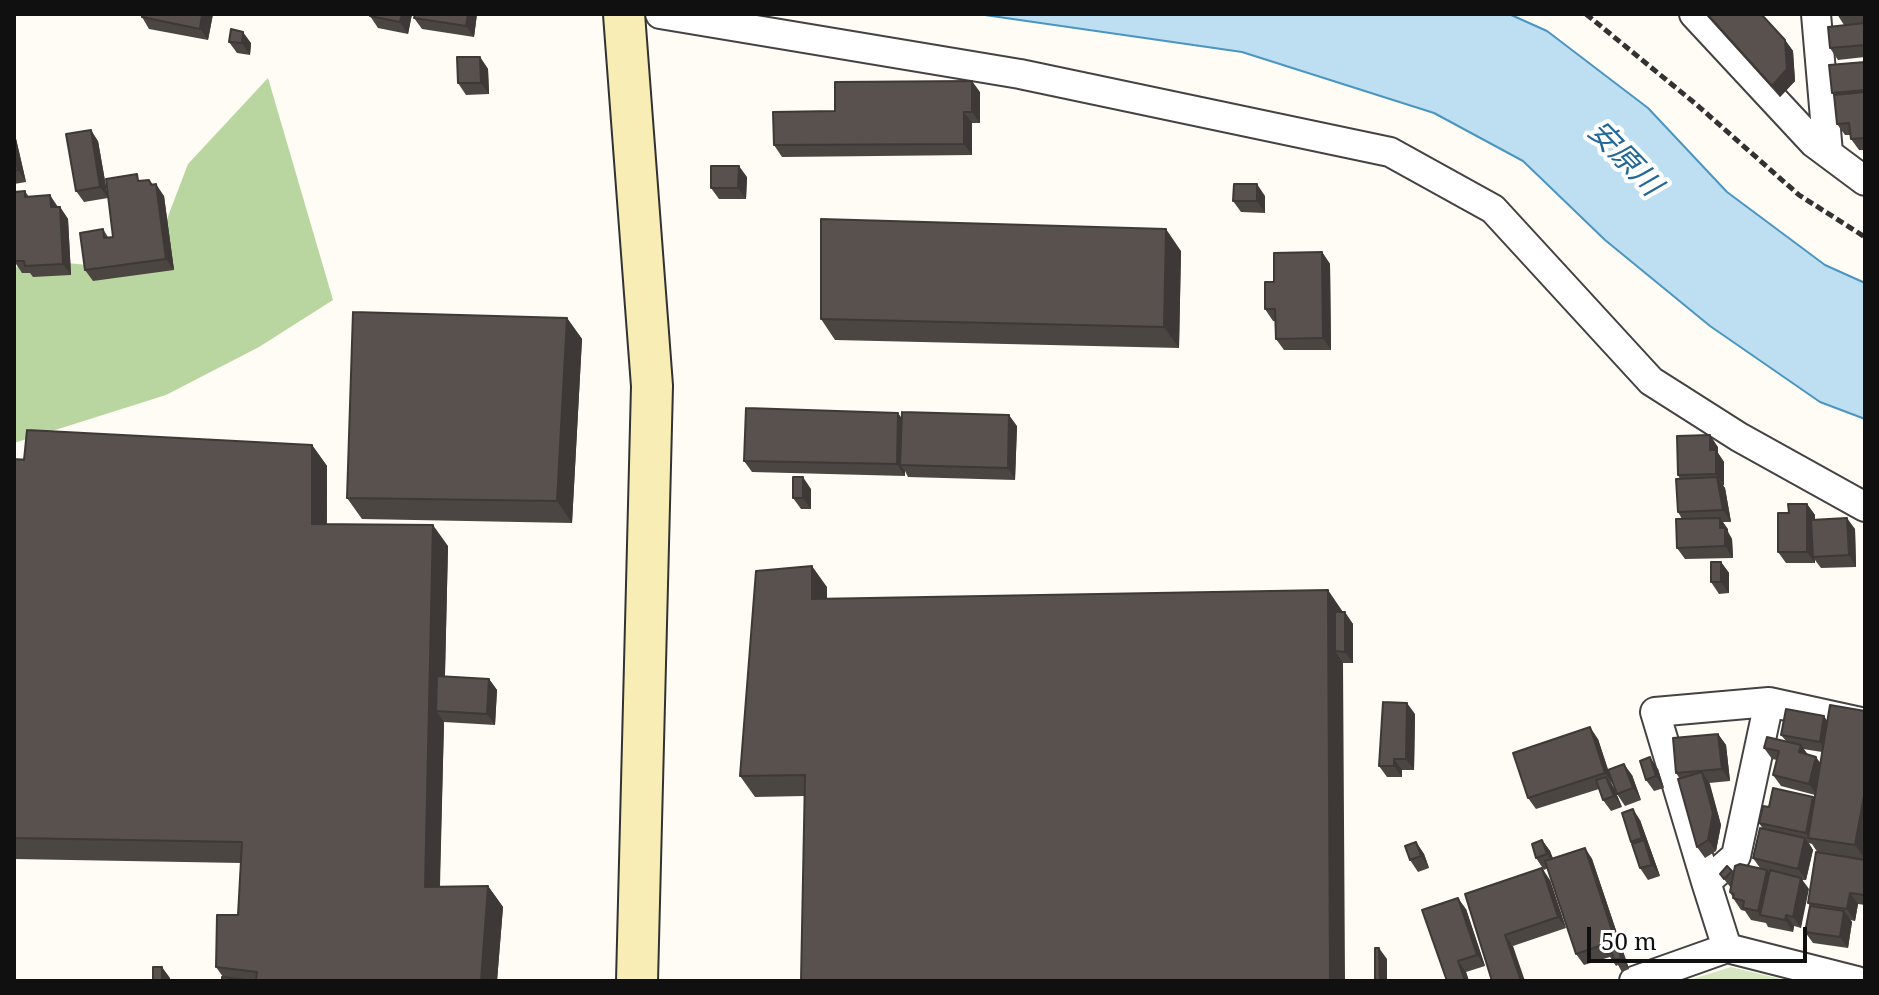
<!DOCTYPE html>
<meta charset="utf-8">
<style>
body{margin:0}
#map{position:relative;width:1879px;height:995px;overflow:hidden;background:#fefcf4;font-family:"Noto Serif",serif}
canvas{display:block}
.frame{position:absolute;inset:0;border:16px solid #101010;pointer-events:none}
.scale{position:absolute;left:1587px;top:927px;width:220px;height:36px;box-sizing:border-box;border:4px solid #101010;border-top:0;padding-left:10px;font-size:24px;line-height:28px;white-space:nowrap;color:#101010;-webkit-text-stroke:6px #fff;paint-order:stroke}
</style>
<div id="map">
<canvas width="1879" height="995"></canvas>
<div class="frame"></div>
<div class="scale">50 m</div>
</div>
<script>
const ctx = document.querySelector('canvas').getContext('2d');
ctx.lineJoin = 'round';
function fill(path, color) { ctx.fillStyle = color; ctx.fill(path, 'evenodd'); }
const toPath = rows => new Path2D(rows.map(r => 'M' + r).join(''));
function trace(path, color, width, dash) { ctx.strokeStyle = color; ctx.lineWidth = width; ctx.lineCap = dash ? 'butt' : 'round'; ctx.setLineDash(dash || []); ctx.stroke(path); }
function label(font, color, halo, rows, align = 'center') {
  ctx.font = font + ' "Noto Serif","Noto Sans JP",serif'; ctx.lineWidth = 8; ctx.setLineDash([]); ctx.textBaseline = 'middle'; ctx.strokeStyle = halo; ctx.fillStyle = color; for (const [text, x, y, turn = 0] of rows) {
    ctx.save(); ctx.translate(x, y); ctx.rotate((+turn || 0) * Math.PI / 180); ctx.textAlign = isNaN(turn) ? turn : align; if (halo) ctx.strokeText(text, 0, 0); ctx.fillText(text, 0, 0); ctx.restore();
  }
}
fill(toPath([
 [1731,967,1789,981,1686,981]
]), '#d5e6c0');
fill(toPath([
 [268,78,333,300,259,347,166,395,14,443,14,268,38,260,147,271,188,164]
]), '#bad6a0');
const water = toPath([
 [978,14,1509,14,1547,31,1648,108,1727,192,1825,265,1865,283,1865,419,1820,402,1710,326,1605,240,1523,161,1434,113,1242,52,978,14]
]);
fill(water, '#bddff1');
trace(water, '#4b96c1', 2);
const street = toPath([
 [660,14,1020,74,1390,152,1493,209,1651,381,1739,437,1865,507],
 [1694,14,1814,143,1865,181],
 [1816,14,1828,153],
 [1706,882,1655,712,1769,702],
 [1727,948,1706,882,1736,856,1769,702,1865,723],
 [1634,981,1727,948,1857,981]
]);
const secondary = toPath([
 [624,14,652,386,637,981]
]);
trace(street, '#434343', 32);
trace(secondary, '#323232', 44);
trace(toPath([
 [1586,14,1697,105,1799,195,1865,237]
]), '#323232', 5, [8, 4]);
trace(street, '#fff', 28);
trace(secondary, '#f8eeb5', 40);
fill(toPath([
 [142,14,213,14,208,40,149,29,142,17],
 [412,14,408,34,378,28,370,16],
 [415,14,477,14,474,37,422,29,414,18],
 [1705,14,1761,14,1785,40,1793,51,1795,81,1780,97],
 [1837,14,1865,14,1865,57,1838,60,1830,48,1844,25],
 [229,42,251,43,250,55,237,53],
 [480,57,488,69,489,94,466,95,458,83],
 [1865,62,1865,150,1859,150,1851,139,1851,135,1845,135,1837,124,1834,96,1832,93],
 [980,92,980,123,972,123,972,155,782,157,774,145,835,111],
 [14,130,26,182,14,184],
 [98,141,108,198,84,202,76,191],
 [747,177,746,199,719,199,711,188],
 [149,180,164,196,174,270,93,281,85,270,103,229,108,237,113,237,142,181],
 [25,191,29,197,60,207,68,219,71,275,33,277,30,273,22,273,14,261],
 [1265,196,1265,213,1241,212,1233,201],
 [1181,251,1179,348,835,340,821,319],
 [1322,252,1330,264,1331,350,1284,350,1276,339,1275,321,1273,321,1265,309,1274,282],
 [567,318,582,339,572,523,362,519,347,498],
 [902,418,1017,426,1015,480,908,477,905,471,905,476,752,472,744,461],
 [312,445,327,466,327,524,448,546,445,676,489,679,497,690,495,725,444,722,440,886,488,886,503,907,497,981,222,981,223,977,216,967,238,915,241,863,14,859,14,459],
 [1718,447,1718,453,1724,462,1723,486,1725,488,1731,522,1723,522,1732,539,1733,558,1685,559,1677,548,1682,519,1678,512,1680,479,1678,475],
 [811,489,811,509,801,509,793,498],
 [1807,504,1815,515,1815,519,1855,529,1856,567,1821,568,1815,560,1815,563,1786,563,1778,552,1789,513],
 [1721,562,1729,573,1729,593,1719,594,1711,582],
 [827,587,827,599,1343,612,1353,624,1353,663,1343,663,804,796,755,797,740,776],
 [1865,711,1865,905,1858,904,1855,921,1850,920,1852,922,1848,948,1813,943,1805,932,1810,906,1808,903,1818,853,1812,844,1809,843,1813,850,1806,880,1803,880,1801,928,1794,926,1793,932,1768,927,1766,923,1751,920,1745,911,1741,910,1733,898,1730,892,1731,888,1720,874,1732,871,1734,874,1760,868,1753,858,1763,829,1759,823,1769,807,1815,799,1815,795,1781,786,1773,775,1777,760,1772,759,1764,748,1786,741,1781,735,1827,720],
 [1803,749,1822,752,1820,763,1807,754],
 [1415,714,1414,770,1402,770,1402,777,1387,777,1379,766],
 [1718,734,1726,745,1730,781,1709,783,1721,825,1716,851,1705,858,1697,847,1680,779,1676,773],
 [1598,739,1612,784,1622,807,1611,811,1603,800,1599,789,1536,809,1528,798],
 [1658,769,1664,788,1654,791,1646,780],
 [1632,775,1641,800,1625,806,1617,794],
 [1640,820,1660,876,1648,880,1640,868,1631,842],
 [1542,840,1550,851,1553,858,1585,848,1592,859,1629,969,1622,972,1618,965,1616,966,1610,957,1584,965,1576,954,1548,868,1544,870,1536,858],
 [1416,842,1424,854,1429,868,1418,872,1410,860],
 [1550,880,1566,928,1513,946,1465,894],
 [1466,909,1485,966,1466,972,1469,981,1447,981]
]), '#4c4642');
fill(toPath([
 [203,14,213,14,208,40,200,29],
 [402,14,412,14,408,34,400,22],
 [468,14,477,14,474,37,466,26],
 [243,32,251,43,250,55,242,43],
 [1785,40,1793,51,1795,81,1780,97,1772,86],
 [480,57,488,69,489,94,481,83],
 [972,81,980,92,980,123,972,112],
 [964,112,972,123,972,155,964,144],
 [14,130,26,182,18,170,14,154],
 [91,130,98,141,108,198,100,187],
 [739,166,747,177,746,199,738,188],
 [149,180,157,191,156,184,164,196,174,270,166,259],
 [1257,184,1265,196,1265,213,1257,201],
 [50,195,58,207,51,207],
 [60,207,68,219,71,275,63,264],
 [1166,229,1181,251,1179,348,1164,327],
 [1322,252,1330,264,1331,350,1323,338],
 [567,318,582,339,572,523,557,501],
 [898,413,906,424,900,465,905,471,905,476,897,464],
 [1009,415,1017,426,1015,480,1008,468],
 [1710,435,1718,447,1718,453,1724,462,1724,486,1716,474,1710,450],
 [312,445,327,466,326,545,312,524],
 [803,477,811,489,811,509,803,498],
 [1717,477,1725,488,1731,522,1723,510],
 [1807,504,1815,515,1815,557,1813,557,1815,560,1815,563,1807,552],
 [1720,518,1728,529,1728,533,1732,539,1733,558,1725,546,1720,528],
 [1847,518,1855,529,1856,567,1849,555],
 [433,525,448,546,444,711,436,711,444,722,439,908,425,887],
 [1721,562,1729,573,1729,593,1721,582],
 [812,566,827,587,827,609,812,599],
 [1328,590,1343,612,1343,652,1335,651,1343,663,1345,981,1330,981],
 [1345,612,1353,624,1353,663,1345,652],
 [489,679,497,690,495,725,487,714],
 [1407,703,1415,714,1414,770,1406,759],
 [1824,716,1832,728,1828,753,1820,742],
 [1590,727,1598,739,1613,784,1605,773],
 [1718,734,1726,745,1730,781,1722,769],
 [1801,745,1809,756,1799,752],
 [1650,757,1658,769,1664,788,1656,776],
 [1816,757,1824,768,1817,795,1809,784],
 [1394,759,1402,770,1402,777,1394,766],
 [1624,764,1632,775,1641,800,1633,788],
 [1702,772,1710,784,1721,825,1716,851,1708,840],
 [1606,777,1614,788,1622,807,1614,796],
 [1864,790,1865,791,1865,859,1855,845],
 [1813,797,1821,808,1810,838,1806,833],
 [1633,809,1640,820,1660,876,1652,865],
 [1805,838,1813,850,1806,880,1798,869],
 [1542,840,1550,851,1555,866,1547,854],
 [1416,842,1424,854,1429,868,1421,856],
 [1585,848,1592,859,1629,969,1621,958],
 [1542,868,1550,880,1566,928,1558,917],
 [1767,870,1775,881,1760,915,1758,911],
 [1801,878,1809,889,1801,928,1793,917],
 [488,886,503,907,497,981,481,981],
 [1850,893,1858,904,1855,921,1847,909],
 [1458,898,1466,909,1485,966,1477,955],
 [1844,911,1852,922,1848,948,1840,937],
 [1786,915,1794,926,1793,932,1785,920],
 [1505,935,1513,946,1525,981,1521,981],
 [1379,948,1387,959,1387,981,1380,981],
 [1458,961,1466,972,1469,981,1465,981],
 [162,967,170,978,170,981,162,981]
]), '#3e3936');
const building = toPath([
 [142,14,202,14,200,29,142,17,142,14],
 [370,14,402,14,400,22,370,16,370,14],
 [415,14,468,14,466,26,414,18,415,14],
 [1707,14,1761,14,1785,40,1787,69,1772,86,1707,14],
 [1865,23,1865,45,1830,48,1828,27,1865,23],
 [231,29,243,32,242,43,229,42,231,29],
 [457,57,480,57,481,83,458,83,457,57],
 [1865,62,1865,90,1832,93,1829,65,1865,62],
 [972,81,972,112,964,112,964,144,774,145,773,112,835,111,835,82,972,81],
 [1865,92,1865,138,1851,139,1849,123,1837,124,1834,95,1865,92],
 [91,130,100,187,76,191,66,134,91,130],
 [14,154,18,170,14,171,14,154],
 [711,166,739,166,738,188,711,188,711,166],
 [137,174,138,181,149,180,151,185,156,184,166,259,85,270,80,233,103,229,104,238,113,237,106,179,137,174],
 [1234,184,1257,184,1257,201,1233,201,1234,184],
 [25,191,25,197,50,195,51,207,60,207,63,264,25,266,24,261,14,261,14,192,25,191],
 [821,219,1166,229,1164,327,821,319,821,219],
 [1322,252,1323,338,1276,339,1275,309,1265,309,1265,282,1274,282,1274,253,1322,252],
 [353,312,567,318,557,501,347,498,353,312],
 [746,408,898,413,897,464,744,461,746,408],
 [902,412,1009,415,1008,468,900,465,902,412],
 [27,430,312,445,312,524,433,525,425,887,488,886,481,981,256,981,257,972,216,967,217,915,238,915,242,842,14,838,14,459,24,460,27,430],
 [1710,435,1710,450,1716,450,1716,474,1678,475,1677,436,1710,435],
 [793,477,803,477,803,498,793,498,793,477],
 [1717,477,1723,510,1678,512,1676,479,1717,477],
 [1788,504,1807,504,1807,552,1778,552,1778,513,1789,513,1788,504],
 [1720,518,1720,528,1725,528,1725,546,1677,548,1676,519,1720,518],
 [1847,518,1849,555,1813,557,1811,520,1847,518],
 [1711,562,1721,562,1721,582,1711,582,1711,562],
 [812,566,812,599,1328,590,1330,981,801,981,805,775,740,776,756,571,812,566],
 [1335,612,1345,612,1345,652,1335,651,1335,612],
 [437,676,489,679,487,714,436,711,437,676],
 [1383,702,1407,703,1406,759,1394,759,1394,766,1379,766,1383,702],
 [1830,705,1865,711,1865,790,1855,845,1808,838,1830,705],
 [1786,709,1824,716,1820,742,1781,735,1786,709],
 [1590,727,1605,773,1528,798,1513,753,1590,727],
 [1718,734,1722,769,1676,773,1673,738,1718,734],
 [1767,737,1801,745,1799,752,1816,757,1809,784,1773,775,1779,751,1764,748,1767,737],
 [1650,757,1656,776,1646,780,1640,761,1650,757],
 [1624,764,1633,788,1617,794,1608,770,1624,764],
 [1702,772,1713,813,1708,840,1697,847,1678,779,1702,772],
 [1606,777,1614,796,1603,800,1596,780,1606,777],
 [1773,788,1813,797,1806,833,1759,823,1763,806,1769,807,1773,788],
 [1633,809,1642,838,1631,842,1622,813,1633,809],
 [1760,828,1805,838,1798,869,1753,858,1760,828],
 [1542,840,1547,854,1536,858,1532,844,1542,840],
 [1644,840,1652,865,1640,868,1632,844,1644,840],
 [1416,842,1421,856,1410,860,1405,846,1416,842],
 [1585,848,1621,958,1614,960,1612,953,1608,954,1605,944,1576,954,1545,861,1585,848],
 [1816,852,1865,860,1865,895,1850,893,1847,909,1808,903,1816,852],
 [1740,864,1767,870,1758,911,1743,908,1744,901,1733,898,1734,894,1730,892,1735,866,1740,864],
 [1727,866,1732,871,1724,879,1720,874,1727,866],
 [1542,868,1558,917,1505,935,1521,981,1492,981,1465,894,1542,868],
 [1770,870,1801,878,1793,917,1786,915,1785,920,1760,915,1770,870],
 [1458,898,1477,955,1458,961,1465,981,1447,981,1422,910,1458,898],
 [1810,906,1844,911,1840,937,1805,932,1810,906],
 [1375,948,1379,948,1380,981,1375,981,1375,948],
 [153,967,162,967,162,981,153,981,153,967],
 [222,977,256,981,222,981,222,977]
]);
fill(building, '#58514d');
trace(building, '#3e3936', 2);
label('italic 30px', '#246897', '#fff', [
 ["安原川",1624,159,46]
]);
</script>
